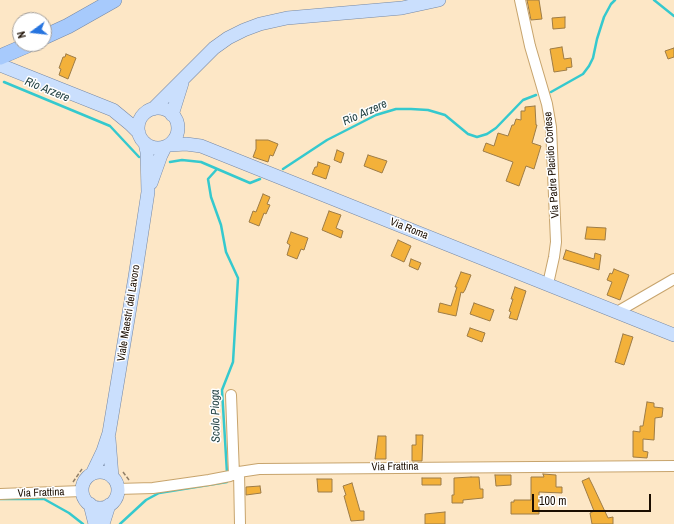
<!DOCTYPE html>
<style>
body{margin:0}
#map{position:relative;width:674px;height:524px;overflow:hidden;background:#fde7c6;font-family:"Archivo Narrow",sans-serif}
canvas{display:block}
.north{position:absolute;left:12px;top:12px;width:40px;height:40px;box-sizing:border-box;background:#fff;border:1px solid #a39e99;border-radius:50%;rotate:255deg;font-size:11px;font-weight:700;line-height:16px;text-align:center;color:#1a0d00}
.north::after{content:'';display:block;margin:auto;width:14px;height:18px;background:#2674df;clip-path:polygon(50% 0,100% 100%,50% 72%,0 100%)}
.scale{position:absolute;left:532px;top:494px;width:119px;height:18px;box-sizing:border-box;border:2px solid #1a0d00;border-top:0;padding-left:5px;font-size:12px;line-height:14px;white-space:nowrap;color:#1a0d00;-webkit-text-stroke:3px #fff;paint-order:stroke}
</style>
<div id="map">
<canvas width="674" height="524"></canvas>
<div class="north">N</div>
<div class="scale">100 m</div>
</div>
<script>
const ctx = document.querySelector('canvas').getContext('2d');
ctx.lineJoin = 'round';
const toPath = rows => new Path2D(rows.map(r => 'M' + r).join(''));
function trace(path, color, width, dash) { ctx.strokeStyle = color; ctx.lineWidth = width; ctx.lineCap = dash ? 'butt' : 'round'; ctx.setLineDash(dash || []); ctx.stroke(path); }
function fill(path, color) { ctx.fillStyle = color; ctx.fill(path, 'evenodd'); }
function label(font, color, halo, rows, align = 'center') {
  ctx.font = font + ' "Archivo Narrow",sans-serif'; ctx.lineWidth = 3; ctx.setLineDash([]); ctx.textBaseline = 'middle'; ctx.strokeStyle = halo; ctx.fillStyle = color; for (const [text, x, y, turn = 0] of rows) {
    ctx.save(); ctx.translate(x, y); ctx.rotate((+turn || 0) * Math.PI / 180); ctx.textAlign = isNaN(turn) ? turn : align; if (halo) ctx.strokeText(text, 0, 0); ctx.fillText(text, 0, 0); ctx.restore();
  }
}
trace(toPath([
 [654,0,674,16],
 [4,82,110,126,139,157],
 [551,92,583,74,589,66,593,58,597,39,604,17,611,4,615,0],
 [170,162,182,160,201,162,250,183,260,179],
 [217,169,208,179,211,197,221,225,226,252,238,278,233,362,222,390,227,473],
 [283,169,327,140,376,115,396,109,411,109,428,110,445,115,468,134,477,137,487,134,496,128,523,100,536,95],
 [0,499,44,499,69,513,83,524],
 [120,524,146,500,159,493,227,482,227,478]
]), '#35c9ce', 2.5);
const building = toPath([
 [527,0,539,0,542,19,531,20,527,0],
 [565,17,565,28,553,29,552,18,565,17],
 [562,47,564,59,571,58,572,67,566,68,567,70,554,72,550,49,562,47],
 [674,48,674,57,668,59,665,51,674,48],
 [66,54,76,58,68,79,59,75,61,69,59,68,63,57,65,57,66,54],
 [535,106,536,125,537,125,532,143,541,146,534,169,526,166,519,186,506,181,513,162,483,151,486,143,494,146,498,133,508,136,512,125,514,125,516,119,521,120,521,111,525,111,525,107,535,106],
 [256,140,268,140,278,144,273,156,270,155,268,162,253,157,256,149,256,140],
 [337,150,344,153,341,163,334,160,337,150],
 [368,155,387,161,382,173,364,166,368,155],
 [318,162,330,166,326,179,312,174,315,167,317,167,318,162],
 [263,194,270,197,267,204,270,205,266,214,264,213,259,226,249,222,253,211,256,212,263,194],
 [329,211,341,215,336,228,343,231,341,238,322,230,329,211],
 [587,227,606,228,605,240,585,239,587,227],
 [291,232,308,238,304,250,301,249,297,259,287,255,290,245,287,243,291,232],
 [398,240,411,246,404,262,391,256,398,240],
 [566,250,594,259,595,253,601,255,599,270,563,259,566,250],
 [411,259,421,263,418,270,409,266,411,259],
 [614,269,629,275,620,300,607,295,612,282,607,280,610,273,612,274,614,269],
 [461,272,471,275,465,290,463,293,461,292,456,316,438,312,440,303,451,306,457,287,455,287,461,272],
 [515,287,526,291,517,320,509,318,511,312,509,311,513,299,511,299,515,287],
 [474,303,494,310,490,321,470,314,474,303],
 [470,328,485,333,482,342,467,336,470,328],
 [623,334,633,337,624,365,615,362,623,334],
 [647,402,654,403,654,407,663,408,662,417,655,418,654,440,643,439,643,451,648,452,647,458,633,457,633,431,640,432,640,426,643,426,647,402],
 [416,435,423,435,422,461,412,461,412,445,416,445,416,435],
 [378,436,386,436,386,459,375,459,378,436],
 [543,474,556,475,556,487,562,487,562,493,539,492,539,514,511,514,511,502,514,502,514,500,531,500,531,477,544,477,543,474],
 [495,475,511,475,511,485,496,486,495,475],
 [471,477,479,477,480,489,483,489,483,498,463,500,463,503,452,503,452,495,454,495,454,478,471,477],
 [422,478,441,478,441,485,422,485,422,478],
 [589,478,593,486,608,518,613,517,613,524,592,524,590,513,594,511,582,481,589,478],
 [317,479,332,479,332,492,318,492,317,479],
 [352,483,360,511,364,511,364,520,351,521,344,496,346,495,343,486,352,483],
 [260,486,261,493,246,495,246,487,260,486],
 [445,512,445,524,425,524,425,514,445,512]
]);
fill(building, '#f3b13a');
trace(building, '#9e7c46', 1);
const minor = toPath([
 [520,0,530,46,547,104,551,127,556,242,554,257,548,284],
 [617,312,674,279],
 [231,395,234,475],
 [239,472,240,524],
 [117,489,153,488,209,480,230,476,239,472,259,469,674,466],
 [0,494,82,491]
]);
const major = toPath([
 [0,65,113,110,130,124,139,133],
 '138 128a20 20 0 1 1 40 0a20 20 0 1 1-40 0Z',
 [153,109,214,48,228,38,244,30,260,24,287,18,402,8,439,0],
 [172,115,182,83],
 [170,145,186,144,201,146,674,335],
 [151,183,161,155,165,147],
 [109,439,112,477],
 '82 490a18 18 0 1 1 36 0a18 18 0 1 1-36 0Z',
 [92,474,103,451,109,433,135,277,148,192,147,152,145,143],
 [90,504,95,524],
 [103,524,109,505]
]);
const highway = toPath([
 [44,37,68,26,114,0],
 [0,57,30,44]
]);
trace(minor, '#c7a46d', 12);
trace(major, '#7688a4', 14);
trace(highway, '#7688a4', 16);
trace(toPath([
 [123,472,129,480],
 [73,482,82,469]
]), '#917f67', 1.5, [4, 2]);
trace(minor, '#fff', 10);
trace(major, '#cadffd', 13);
trace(highway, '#a7cafc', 15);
label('11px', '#1a0d00', '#fff', [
 ["Via Padre Placido Cortese",552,165,-94],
 ["Via Roma",409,229,22],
 ["Viale Maestri del Lavoro",129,313,-81],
 ["Via Frattina",395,467,-1],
 ["Via Frattina",41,493,-2]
]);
label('italic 12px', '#284647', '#fff', [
 ["Rio Arzere",47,90,22],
 ["Rio Arzere",365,113,-24],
 ["Scolo Pioga",216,416,-91]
]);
</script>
